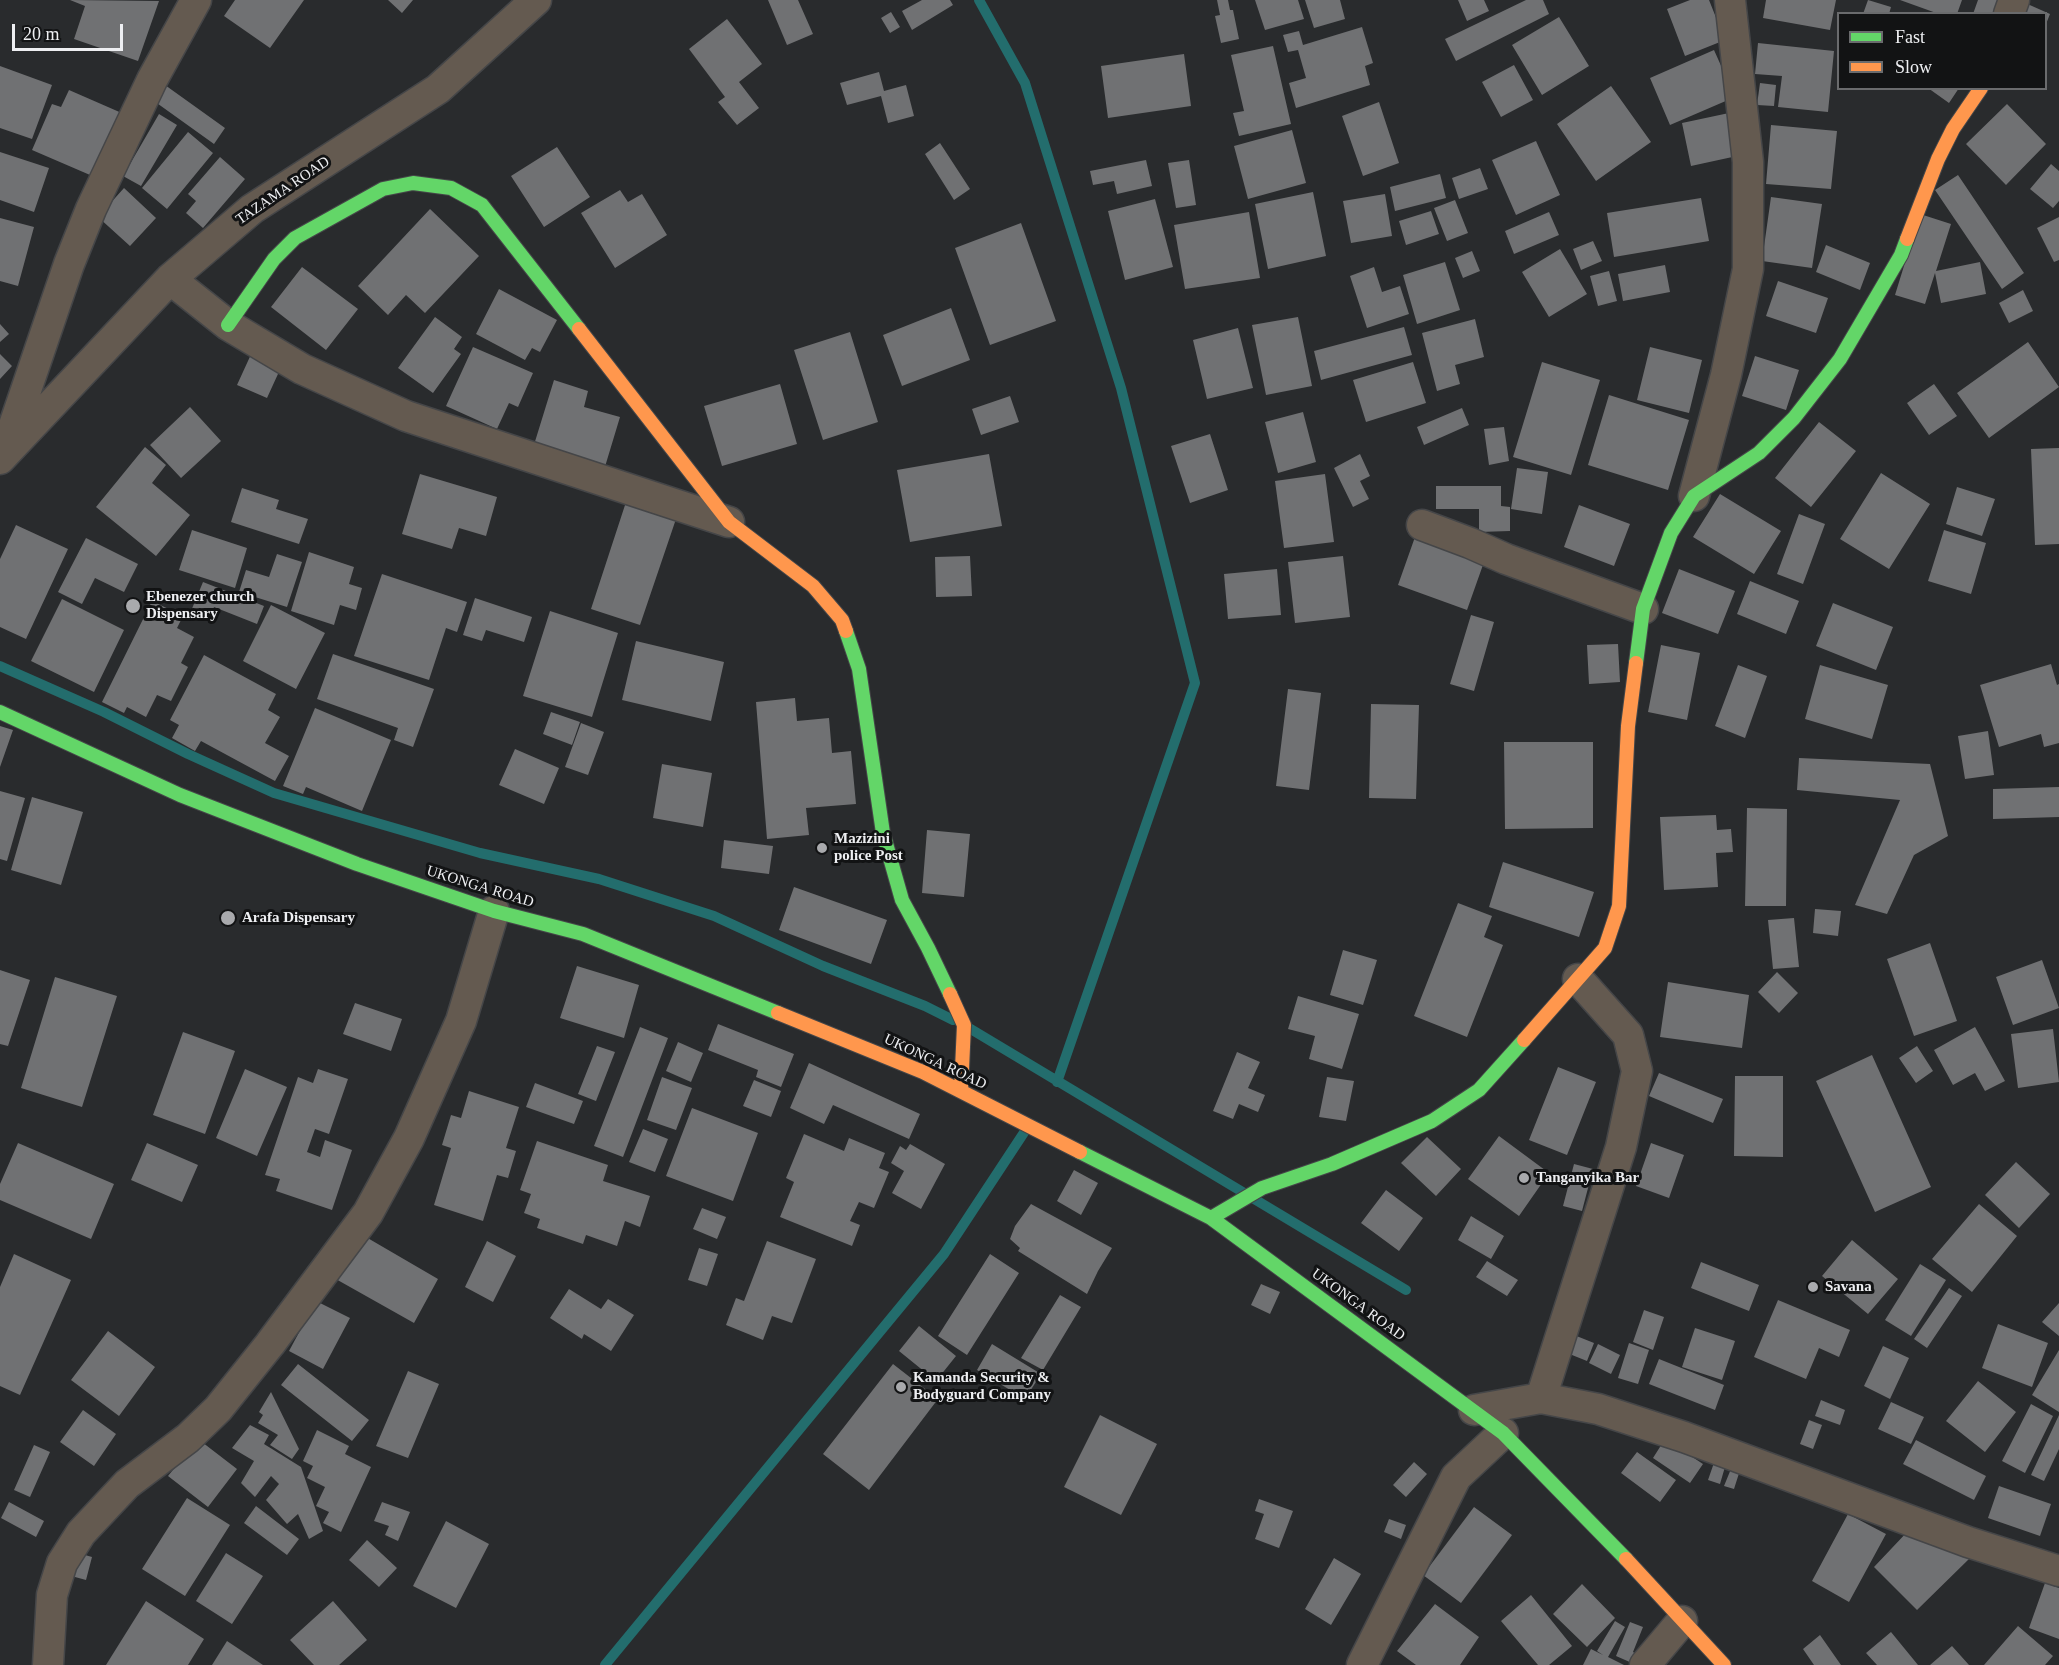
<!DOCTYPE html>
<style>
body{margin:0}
#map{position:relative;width:2059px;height:1665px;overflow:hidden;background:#292b2d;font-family:"Times New Roman",serif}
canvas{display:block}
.legend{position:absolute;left:1837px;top:12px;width:210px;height:78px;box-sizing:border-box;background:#121314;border:2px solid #6a6b6d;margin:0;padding:8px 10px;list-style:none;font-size:18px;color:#eeeff2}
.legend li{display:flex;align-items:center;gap:12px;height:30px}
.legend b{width:30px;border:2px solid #6a6b6d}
.scale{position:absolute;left:12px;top:24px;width:111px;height:27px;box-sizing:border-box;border:3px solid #eeeff2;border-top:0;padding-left:8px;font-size:18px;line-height:21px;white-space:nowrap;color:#eeeff2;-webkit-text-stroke:4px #121314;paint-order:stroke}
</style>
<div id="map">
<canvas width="2059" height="1665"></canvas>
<ul class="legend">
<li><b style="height:8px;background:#63d668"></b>Fast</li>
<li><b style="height:8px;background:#ff974d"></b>Slow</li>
</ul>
<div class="scale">20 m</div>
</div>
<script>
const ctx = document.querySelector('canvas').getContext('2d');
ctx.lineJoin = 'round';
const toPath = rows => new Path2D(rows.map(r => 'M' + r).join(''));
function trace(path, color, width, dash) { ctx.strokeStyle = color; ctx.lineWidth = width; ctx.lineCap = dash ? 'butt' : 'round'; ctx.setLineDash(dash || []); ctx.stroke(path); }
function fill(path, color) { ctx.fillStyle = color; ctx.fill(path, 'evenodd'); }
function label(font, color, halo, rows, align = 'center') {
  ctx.font = font + ' "Times New Roman",serif'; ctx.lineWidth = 6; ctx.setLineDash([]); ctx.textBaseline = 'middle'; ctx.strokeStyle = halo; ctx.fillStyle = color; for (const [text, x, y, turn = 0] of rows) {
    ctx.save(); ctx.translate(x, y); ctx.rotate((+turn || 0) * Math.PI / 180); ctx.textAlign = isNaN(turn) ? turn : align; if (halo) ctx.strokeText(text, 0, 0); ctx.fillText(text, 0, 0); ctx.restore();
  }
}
trace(toPath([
 [979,0,1025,83,1121,388,1195,683,1057,1082],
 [0,666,104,712,188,754,274,793,480,853,599,879,714,916,823,966,925,1006,953,1020],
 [969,1028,1406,1290],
 [605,1665,944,1254,1027,1128]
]), '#236d6d', 10);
fill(toPath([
 [70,0,159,1,138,61,74,39,85,6],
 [235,0,304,0,270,48,224,16],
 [388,0,413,0,402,13],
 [768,0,798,0,813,34,787,45],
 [922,0,950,0,953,5,912,30,902,11],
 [1217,0,1228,0,1230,10,1233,10,1239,39,1221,43,1215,16,1220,15],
 [1255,0,1298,0,1304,19,1265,30],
 [1305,0,1340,0,1345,19,1314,28],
 [1458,0,1484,0,1489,11,1467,21],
 [1526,0,1543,0,1549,14,1456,61,1445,39],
 [1690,0,1709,0,1725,40,1685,56,1667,9],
 [1766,0,1836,0,1830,30,1763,18],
 [1868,0,1891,7,1889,14,1863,14],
 [1900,0,1962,0,1957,14,1939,14],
 [1978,0,2006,0,2002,14,1973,14],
 [2023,2,2050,14,2046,24,2046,14,2018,14],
 [891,12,900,27,890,33,881,18],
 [1559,17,1589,66,1542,95,1512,45],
 [727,19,762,64,739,82,759,108,737,125,718,102,725,97,689,49],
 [1362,27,1373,63,1365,66,1370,85,1296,108,1289,83,1306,78,1298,50,1288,52,1283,35,1299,31,1303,45],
 [1758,43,1834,51,1828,112,1778,107,1782,76,1755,74],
 [1273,46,1291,124,1239,136,1233,113,1244,111,1231,55],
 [1714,50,1735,97,1670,125,1650,78],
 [1184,54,1191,106,1108,118,1101,66],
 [1514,65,1533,100,1501,117,1482,82],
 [0,66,52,85,32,139,0,128],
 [879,72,884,91,906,85,914,116,888,123,881,96,847,105,840,83],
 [1760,83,1776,85,1774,106,1757,105],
 [165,85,225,128,214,144,154,101],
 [1611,86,1651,142,1596,181,1557,124],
 [1928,88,1959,88,1949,103],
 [69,90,124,114,97,178,32,150,52,104,61,107],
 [1379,102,1399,163,1363,176,1342,116],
 [2007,104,2046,144,2006,185,1966,144],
 [1729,113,1737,156,1691,166,1682,123],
 [159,114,177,125,141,186,123,176],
 [1771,125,1837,131,1831,189,1766,184],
 [1292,130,1306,183,1248,199,1234,146],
 [188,132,213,153,167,209,142,188],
 [1536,141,1560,195,1516,215,1492,160],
 [940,143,970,189,954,200,925,154],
 [557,147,590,197,544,227,511,176],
 [0,152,49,168,34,212,0,200],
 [220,157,245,179,203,228,186,213,196,201,188,194],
 [1146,160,1152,186,1117,194,1114,181,1093,185,1090,171],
 [1189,160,1196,205,1176,208,1168,163],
 [2051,164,2059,171,2059,201,2053,208,2030,189],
 [1480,168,1488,189,1459,199,1452,178],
 [1440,174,1446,198,1395,211,1390,187],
 [1958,175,2024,273,2002,289,1935,190],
 [124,188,156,218,130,246,98,217],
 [620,190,628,202,642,194,667,235,615,268,581,213],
 [1313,192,1326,256,1268,269,1255,204],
 [1385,194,1392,236,1351,243,1343,201],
 [1771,197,1822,204,1812,268,1762,261],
 [1701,198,1709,241,1614,257,1607,213],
 [1155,199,1173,267,1125,280,1108,211],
 [1455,200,1468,233,1447,241,1434,208],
 [430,209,479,256,425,313,406,295,388,315,358,286],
 [1431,211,1439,234,1406,245,1399,221],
 [1249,212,1260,278,1185,289,1174,225],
 [1549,212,1559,235,1514,254,1505,231],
 [1920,214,1951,224,1936,271,1980,262,1986,294,1941,303,1935,273,1925,304,1895,295],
 [2059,217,2059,260,2054,262,2037,228],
 [0,218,34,227,18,286,0,281],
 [1021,223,1056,321,990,345,955,248],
 [1593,241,1602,261,1581,270,1573,249],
 [1826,245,1870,263,1860,290,1816,272],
 [1560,249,1587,294,1549,317,1522,272],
 [1472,251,1480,271,1463,278,1455,258],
 [1445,262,1460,310,1417,324,1403,275],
 [1665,265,1670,292,1623,301,1618,274],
 [302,267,358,309,326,350,271,307],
 [1374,267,1382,292,1400,286,1409,314,1367,328,1350,276],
 [1609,271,1617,301,1598,306,1590,276],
 [1778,281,1828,298,1816,333,1766,316],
 [499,289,557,320,540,352,532,348,525,360,476,334],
 [2023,290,2033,311,2009,323,1999,303],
 [951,308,970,360,902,386,883,335],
 [435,317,462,337,454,349,461,354,433,393,398,368],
 [1298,317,1312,386,1266,395,1252,325],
 [1475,319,1484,357,1455,365,1460,384,1437,391,1422,333],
 [0,324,9,334,0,342],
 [1404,327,1412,355,1321,380,1314,351],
 [1238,328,1253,388,1207,399,1193,340],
 [850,332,878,422,823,440,794,350],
 [2028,342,2059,387,1989,438,1957,393],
 [473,347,533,373,518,407,509,403,497,429,446,406],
 [1650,347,1702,360,1689,413,1637,400],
 [253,350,283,363,267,398,237,385],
 [0,354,12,366,0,379],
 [1755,356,1799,370,1786,410,1742,396],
 [1413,362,1426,403,1366,422,1353,380],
 [1542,362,1600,380,1571,475,1513,457],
 [554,380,588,391,584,407,620,417,604,470,533,448],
 [780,384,797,444,722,466,704,406],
 [1934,384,1957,416,1929,435,1907,403],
 [1609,395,1689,420,1668,490,1588,465],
 [1010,396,1019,422,981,435,972,409],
 [190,407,221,441,181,478,150,445],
 [1462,408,1469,425,1424,445,1417,427],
 [1303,412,1316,462,1278,473,1265,422],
 [1819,422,1856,451,1811,507,1775,478],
 [1504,427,1509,461,1489,465,1484,429],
 [1210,434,1228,490,1190,503,1171,446],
 [145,447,166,465,152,483,190,515,156,556,96,507],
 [2059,448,2059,544,2035,545,2031,449],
 [989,454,1002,526,910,542,897,470],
 [1360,454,1370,476,1360,481,1369,499,1353,507,1334,468],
 [1517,468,1548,472,1542,514,1511,509],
 [1881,473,1930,504,1889,569,1840,539],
 [420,474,497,497,486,536,459,528,452,549,402,534],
 [1325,474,1334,542,1284,548,1275,481],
 [1436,486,1501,486,1501,506,1510,507,1510,531,1479,532,1479,509,1436,509],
 [1957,487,1995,499,1982,536,1946,524],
 [242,488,279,500,276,509,308,519,299,544,231,522],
 [1720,494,1781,531,1754,574,1693,537],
 [626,502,676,519,640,625,591,609],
 [1579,505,1630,524,1614,566,1564,547],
 [1799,514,1825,524,1803,584,1777,574],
 [16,525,68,549,26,639,0,627,0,559],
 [192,530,247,548,235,588,179,570],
 [1944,530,1986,543,1971,594,1928,581],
 [1415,537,1484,562,1467,610,1398,585],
 [86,538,138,564,124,592,95,578,82,604,58,592],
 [309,552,354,567,349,584,362,588,356,610,340,605,334,625,291,611],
 [277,554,302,562,287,607,239,592,246,570,269,577],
 [970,556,972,596,936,597,935,557],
 [1343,556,1350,617,1295,623,1288,562],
 [1277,569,1281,615,1228,619,1224,574],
 [1679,569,1735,591,1718,634,1662,613],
 [382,574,467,602,457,632,446,628,429,680,354,656],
 [1750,581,1799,601,1786,634,1737,614],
 [203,582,264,606,257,624,214,607,210,618,191,611],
 [475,598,532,617,524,642,486,630,482,641,463,635],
 [62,599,124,630,94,692,31,661],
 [152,601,183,616,177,628,194,637,181,663,188,667,171,701,157,695,146,717,127,707,124,713,102,702],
 [1833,603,1893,627,1876,670,1816,646],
 [271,605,325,633,296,689,243,661],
 [550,611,618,633,592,717,523,696],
 [1471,615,1494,622,1474,691,1450,684],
 [636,641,724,662,711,721,622,700],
 [1618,644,1620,682,1589,684,1587,645],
 [1661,645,1700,653,1687,720,1648,712],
 [333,654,434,689,413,747,394,740,398,728,317,699],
 [204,655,276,694,268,710,280,717,265,743,289,756,275,781,201,741,195,751,172,738,179,725,170,720],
 [2051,664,2057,685,2059,684,2059,743,2044,747,2041,734,1999,747,1980,685],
 [1738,665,1767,676,1745,738,1715,726],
 [1820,665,1888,685,1872,739,1805,719],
 [1288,689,1321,693,1309,790,1276,786],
 [795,698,797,721,829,718,832,753,851,751,856,804,806,808,809,835,767,839,756,702],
 [1371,704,1419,705,1416,799,1369,798],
 [315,708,391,740,362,811,306,787,303,794,283,786],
 [551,712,580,722,572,745,543,734],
 [581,723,604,732,588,775,565,767],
 [0,726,13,730,0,767],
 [1988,731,1994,775,1965,779,1958,736],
 [1504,742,1593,742,1593,828,1505,829],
 [515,749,559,768,544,804,499,785],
 [1799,758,1930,764,1948,836,1914,855,1887,914,1855,905,1900,800,1797,790],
 [662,764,712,773,703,827,653,818],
 [2059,787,2059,817,1993,819,1993,789],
 [0,791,25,798,7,861,0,859],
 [32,797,83,812,61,885,11,870],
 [1747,808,1787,809,1786,906,1745,906],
 [1716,815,1717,830,1731,829,1733,852,1716,853,1718,887,1664,890,1660,817],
 [927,830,970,834,964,897,922,893],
 [724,840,773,846,769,874,721,868],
 [1503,862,1594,892,1579,937,1489,907],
 [794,887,887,920,871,964,779,930],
 [1458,903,1492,916,1484,937,1503,945,1467,1037,1414,1016],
 [1815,909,1841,911,1838,936,1813,933],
 [1794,918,1799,967,1773,969,1768,920],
 [1930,943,1957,1021,1914,1036,1887,959],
 [1343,950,1377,960,1363,1005,1330,995],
 [2042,960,2059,1008,2013,1025,1996,977],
 [577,966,639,985,624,1038,560,1018],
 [0,970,30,980,8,1046,0,1044],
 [1777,972,1798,993,1779,1013,1758,992],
 [55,977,117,996,82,1107,21,1088],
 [1668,982,1749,995,1742,1048,1660,1037],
 [1298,996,1359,1014,1342,1069,1309,1059,1315,1036,1288,1029],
 [355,1003,402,1019,391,1051,343,1034],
 [718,1024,794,1054,781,1087,756,1077,758,1070,708,1050],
 [640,1027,668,1038,623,1157,594,1146],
 [1975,1027,2005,1081,1985,1091,1975,1073,1953,1085,1934,1050],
 [2053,1029,2059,1082,2018,1088,2011,1034],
 [183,1032,235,1051,205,1134,153,1115],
 [678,1042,703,1053,691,1082,666,1071],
 [597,1046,615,1052,596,1101,578,1094],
 [1917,1046,1933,1071,1916,1083,1899,1058],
 [1237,1052,1260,1062,1248,1088,1265,1095,1258,1112,1239,1104,1233,1119,1213,1111],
 [1872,1055,1931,1187,1875,1212,1816,1081],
 [809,1063,920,1114,909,1139,833,1105,824,1124,790,1108],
 [1558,1067,1596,1082,1567,1155,1529,1140],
 [245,1069,287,1087,257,1156,216,1138],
 [318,1069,348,1079,329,1134,315,1129,307,1152,320,1157,325,1140,352,1150,332,1210,276,1191,280,1179,265,1175,298,1077,313,1083],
 [1659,1073,1723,1099,1713,1123,1649,1096],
 [1735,1076,1783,1076,1783,1157,1734,1156],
 [662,1077,692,1088,676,1130,647,1120],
 [1327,1077,1354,1081,1346,1121,1319,1117],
 [754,1080,781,1091,771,1117,743,1106],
 [535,1083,583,1101,574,1124,526,1107],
 [469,1091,519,1107,506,1148,516,1151,508,1178,497,1175,483,1221,434,1205,451,1148,442,1145,451,1115,461,1118],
 [692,1108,758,1133,733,1201,666,1176],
 [643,1129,668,1139,655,1172,629,1162],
 [804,1134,844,1151,849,1138,885,1153,879,1168,889,1172,874,1208,859,1202,850,1221,860,1225,852,1246,780,1217,794,1182,786,1178],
 [1499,1136,1549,1173,1519,1216,1468,1179],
 [1427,1137,1461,1169,1436,1196,1401,1163],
 [537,1141,608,1165,603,1181,650,1196,640,1227,625,1221,617,1246,586,1235,583,1244,537,1228,540,1219,524,1213,531,1194,520,1190],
 [18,1143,114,1184,91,1239,0,1200,0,1184],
 [147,1143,198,1165,182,1202,131,1180],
 [1651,1143,1684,1155,1669,1198,1636,1186],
 [910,1144,945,1164,921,1209,892,1193,904,1171,891,1163,900,1146,906,1150],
 [2016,1162,2050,1194,2019,1228,1985,1195],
 [1574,1164,1593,1169,1582,1211,1563,1206],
 [1074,1170,1098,1183,1081,1215,1057,1201],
 [1386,1190,1423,1218,1399,1251,1361,1223],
 [1031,1204,1112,1248,1098,1271,1087,1294,1018,1251,1020,1248,1010,1239,1015,1226],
 [1979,1204,2017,1236,1972,1292,1932,1259],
 [702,1208,726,1217,717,1239,693,1229],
 [1471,1216,1504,1236,1491,1259,1458,1240],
 [359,1233,438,1279,414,1323,334,1278],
 [1852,1240,1898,1279,1868,1314,1822,1276],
 [487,1241,516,1256,493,1302,465,1287],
 [767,1241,816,1259,792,1323,772,1316,763,1340,726,1325,736,1298,744,1301],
 [699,1248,718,1254,707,1286,688,1280],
 [14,1254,71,1280,20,1395,0,1386,0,1287],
 [990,1254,1019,1273,967,1355,938,1336],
 [1487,1261,1518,1280,1507,1296,1476,1277],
 [1701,1262,1759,1285,1749,1311,1691,1288],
 [1920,1264,1946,1280,1911,1336,1885,1320],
 [1261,1284,1280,1292,1270,1314,1251,1305],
 [1949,1288,1962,1296,1927,1348,1914,1339],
 [569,1289,601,1309,608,1299,634,1315,611,1351,584,1334,582,1339,550,1318],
 [1060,1295,1081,1307,1043,1370,1021,1358],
 [1778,1300,1850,1330,1839,1357,1819,1348,1806,1379,1754,1357],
 [316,1301,350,1318,323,1369,289,1351],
 [2059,1303,2059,1336,2042,1322],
 [1644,1310,1664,1317,1653,1350,1633,1342],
 [1998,1324,2048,1343,2032,1387,1982,1368],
 [919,1326,956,1356,936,1381,899,1351],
 [1695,1328,1735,1341,1722,1380,1682,1367],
 [108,1331,155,1367,119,1416,71,1380],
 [1574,1335,1594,1343,1587,1361,1567,1353],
 [1629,1343,1649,1350,1638,1384,1618,1378],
 [992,1344,1041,1374,1025,1399,977,1370],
 [1598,1344,1620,1355,1611,1374,1589,1363],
 [1883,1346,1909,1358,1890,1399,1864,1386],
 [2059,1350,2059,1412,2032,1395],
 [1659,1359,1724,1385,1715,1410,1649,1384],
 [298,1364,369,1420,352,1441,281,1385],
 [893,1364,938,1399,869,1490,823,1454],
 [408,1371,439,1384,408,1458,376,1446],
 [1978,1381,2016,1412,1985,1452,1946,1421],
 [271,1392,299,1449,292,1459,270,1445,278,1435,258,1423,263,1415,259,1412],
 [1821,1400,1845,1410,1840,1425,1815,1416],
 [1891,1402,1924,1417,1911,1444,1878,1429],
 [2031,1404,2053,1416,2025,1473,2002,1461],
 [83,1410,116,1434,94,1466,60,1442],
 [1100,1415,1157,1444,1121,1515,1064,1487],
 [2059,1415,2059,1449,2044,1481,2031,1475],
 [1809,1420,1822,1425,1813,1449,1800,1444],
 [250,1425,269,1435,264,1444,301,1467,323,1531,309,1539,298,1514,287,1524,266,1500,279,1484,271,1476,255,1497,241,1483,254,1461,232,1448],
 [317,1430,349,1446,345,1454,371,1467,341,1532,323,1523,329,1512,316,1506,325,1487,307,1478,313,1466,303,1461],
 [198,1439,237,1469,208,1507,168,1476],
 [1665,1439,1703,1464,1690,1483,1653,1458],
 [1916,1440,1986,1476,1974,1500,1903,1464],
 [34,1445,50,1452,30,1497,14,1490],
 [1637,1452,1676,1480,1660,1502,1621,1473],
 [1716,1457,1727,1460,1720,1484,1708,1480],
 [1414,1462,1427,1474,1406,1497,1393,1485],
 [1733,1464,1741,1467,1734,1489,1724,1486],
 [1999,1486,2051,1504,2040,1536,1988,1518],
 [187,1498,230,1525,185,1596,142,1569],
 [1259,1499,1293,1511,1279,1548,1255,1539,1264,1514,1255,1511],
 [9,1502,44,1521,36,1537,1,1518],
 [382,1502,410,1512,398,1541,385,1535,389,1526,374,1521],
 [256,1506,299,1539,287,1555,244,1523],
 [1474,1507,1512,1535,1461,1603,1423,1575],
 [1848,1514,1886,1534,1849,1602,1812,1581],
 [1389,1519,1406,1525,1401,1539,1384,1532],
 [446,1521,489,1544,456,1608,413,1586],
 [1909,1530,1969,1559,1917,1610,1874,1567],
 [367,1540,397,1568,379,1587,349,1560],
 [71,1551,92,1557,86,1580,64,1574],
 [226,1553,263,1576,232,1624,196,1601],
 [1334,1558,1361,1574,1331,1625,1305,1609],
 [2045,1583,2059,1588,2059,1639,2029,1628],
 [1582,1584,1615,1618,1587,1647,1553,1614],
 [1531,1595,1572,1646,1549,1665,1538,1665,1501,1621],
 [146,1601,204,1639,188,1665,106,1665],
 [333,1601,367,1640,339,1665,314,1665,290,1640],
 [1435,1604,1479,1637,1460,1665,1416,1665,1397,1651],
 [1615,1621,1625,1627,1608,1657,1624,1665,1583,1665,1591,1649,1603,1655,1597,1651],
 [1630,1622,1643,1627,1633,1652,1636,1654,1632,1663,1616,1656],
 [2018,1626,2053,1656,2045,1665,1984,1665],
 [1891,1632,1918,1665,1877,1665,1866,1653],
 [1820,1635,1841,1665,1814,1665,1803,1649],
 [227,1641,263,1665,212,1665],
 [1952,1646,1969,1665,1930,1665]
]), '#707173');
const street = toPath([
 [2009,14,2014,0],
 [170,279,228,325,302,369,406,416,729,522],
 [8,443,69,264,91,209,152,80,196,0],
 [0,459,170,279,252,209,438,89,536,0],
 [1694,496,1726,375,1748,269,1748,162,1730,0],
 [1422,525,1470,543,1506,559,1643,609],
 [1541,1398,1621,1147,1637,1071,1628,1035,1578,979],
 [1474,1410,1541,1398,1598,1409,1684,1437,1968,1542,2059,1571],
 [48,1665,52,1595,62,1563,81,1533,127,1484,188,1438,218,1409,270,1344,368,1213,409,1138,461,1021,494,911],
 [1362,1665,1456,1477,1503,1433],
 [1645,1665,1682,1621]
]);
const fast = toPath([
 [228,325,274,259,295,238,383,189,413,183,451,188,482,205,579,329],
 [846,631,859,669,883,833,902,900,928,948,950,994],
 [1636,663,1643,609,1671,533,1694,496,1759,453,1794,418,1840,359,1901,255,1907,239],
 [0,712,180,795,357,864,494,911,583,934,778,1013],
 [1080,1152,1211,1218,1503,1433,1626,1559],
 [1211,1218,1262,1188,1332,1164,1432,1121,1479,1090,1524,1040]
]);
const slow = toPath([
 [1907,239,1938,159,1953,129,1981,88],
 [579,329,729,522,813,586,842,620,846,631],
 [950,994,964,1025,961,1091],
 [778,1013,923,1072,1080,1152],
 [1524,1040,1605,948,1619,906,1628,726,1636,663],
 [1626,1559,1724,1665]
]);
trace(street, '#454648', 33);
trace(fast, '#454648', 16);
trace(slow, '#454648', 16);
trace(street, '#645a50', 30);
trace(fast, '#63d668', 14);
trace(slow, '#ff974d', 14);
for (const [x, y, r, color] of [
 [133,606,8,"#a9aaad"],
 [822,848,6,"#a9aaad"],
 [228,918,8,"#a9aaad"],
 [1524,1178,6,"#a9aaad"],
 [1813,1287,6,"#a9aaad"],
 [901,1387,6,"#a9aaad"]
]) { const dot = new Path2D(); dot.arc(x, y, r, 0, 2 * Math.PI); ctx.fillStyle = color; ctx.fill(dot); trace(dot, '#121314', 2); }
label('15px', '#eeeff2', '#121314', [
 ["TAZAMA ROAD",283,191,-34],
 ["UKONGA ROAD",480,887,17],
 ["UKONGA ROAD",935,1062,25],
 ["UKONGA ROAD",1358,1305,36]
]);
label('bold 15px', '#eeeff2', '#121314', [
 ["Ebenezer church",146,597],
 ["Dispensary",146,614],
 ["Mazizini",834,839],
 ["police Post",834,856],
 ["Arafa Dispensary",242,918],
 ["Tanganyika Bar",1536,1178],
 ["Savana",1825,1287],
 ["Kamanda Security &",913,1378],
 ["Bodyguard Company",913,1395]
], 'left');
</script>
